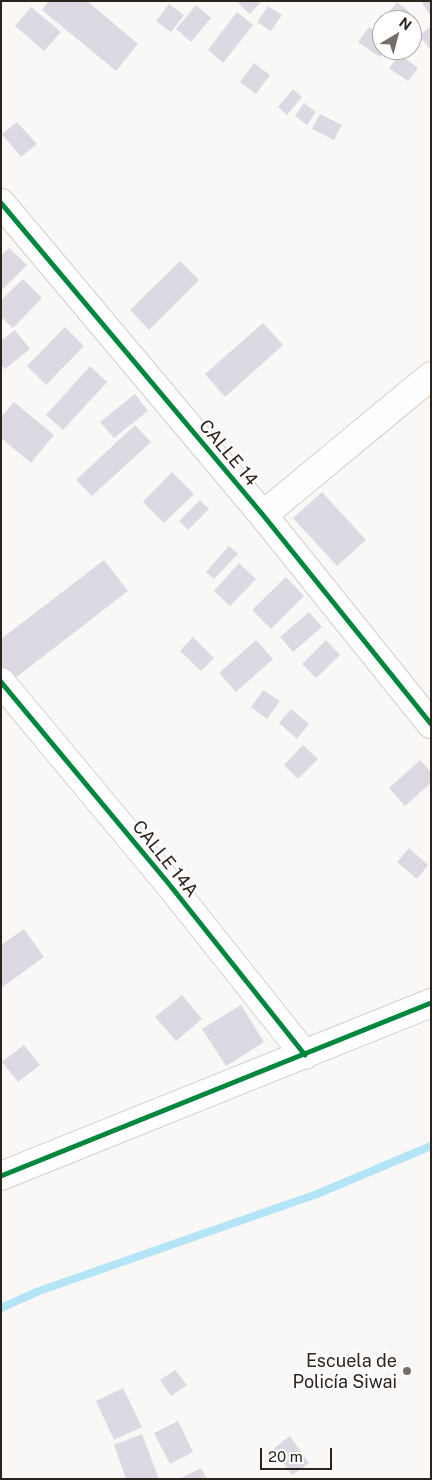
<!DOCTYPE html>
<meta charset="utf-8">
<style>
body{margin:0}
#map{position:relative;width:432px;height:1480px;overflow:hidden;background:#faf8f6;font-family:"Public Sans",sans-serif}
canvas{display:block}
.frame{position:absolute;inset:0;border:2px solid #2d231d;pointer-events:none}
.north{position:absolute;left:372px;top:10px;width:50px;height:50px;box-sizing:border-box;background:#fff;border:1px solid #aba7a5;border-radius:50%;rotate:37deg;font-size:14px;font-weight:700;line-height:20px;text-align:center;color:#2d231d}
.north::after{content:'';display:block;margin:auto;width:18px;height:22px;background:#756e69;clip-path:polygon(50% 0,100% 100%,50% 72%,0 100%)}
.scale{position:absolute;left:260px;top:1448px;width:72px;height:22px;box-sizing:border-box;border:2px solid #2d231d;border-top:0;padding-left:6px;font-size:15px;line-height:18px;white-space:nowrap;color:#2d231d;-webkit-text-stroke:4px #fff;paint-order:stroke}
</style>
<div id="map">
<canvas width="432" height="1480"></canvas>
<div class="frame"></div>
<div class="north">N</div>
<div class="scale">20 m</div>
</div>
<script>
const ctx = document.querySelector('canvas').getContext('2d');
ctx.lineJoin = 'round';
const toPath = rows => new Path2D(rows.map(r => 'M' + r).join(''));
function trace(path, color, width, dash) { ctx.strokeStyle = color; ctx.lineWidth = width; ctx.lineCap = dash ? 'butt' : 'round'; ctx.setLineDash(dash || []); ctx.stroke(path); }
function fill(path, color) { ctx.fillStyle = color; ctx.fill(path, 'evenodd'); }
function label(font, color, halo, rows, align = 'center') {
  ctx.font = font + ' "Public Sans",sans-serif'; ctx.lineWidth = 4; ctx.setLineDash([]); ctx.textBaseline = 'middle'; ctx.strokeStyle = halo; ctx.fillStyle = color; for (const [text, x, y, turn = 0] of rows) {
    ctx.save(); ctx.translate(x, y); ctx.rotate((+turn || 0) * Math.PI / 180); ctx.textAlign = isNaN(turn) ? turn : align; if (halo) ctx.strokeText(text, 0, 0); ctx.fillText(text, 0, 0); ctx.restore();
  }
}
trace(toPath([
 [1,1308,39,1291,317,1194,431,1146]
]), '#b4e5f7', 8);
fill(toPath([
 [49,1,87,1,138,44,116,71,42,10],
 [240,1,262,1,250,14,238,3],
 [424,1,431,1,431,16,422,3],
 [397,2,409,11,403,20,398,20,388,13],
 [169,4,184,15,171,32,156,21],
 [196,5,211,18,191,42,176,29],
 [268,6,282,15,271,31,257,22],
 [31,7,61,32,44,51,15,26],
 [237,12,253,25,223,63,208,50],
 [431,26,431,50,419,36],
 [369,27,382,36,382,50,385,50,380,57,358,42],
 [400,54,418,68,408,81,389,68],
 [254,63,270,75,256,94,240,82],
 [293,89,302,97,287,115,278,107],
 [304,103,316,112,307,125,295,116],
 [320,114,342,125,334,140,312,129],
 [17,122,37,144,21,157,2,134],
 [9,248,27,265,3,289,1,287,1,256],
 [180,261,199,280,149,330,130,310],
 [23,279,42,298,13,328,1,317,1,300],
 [263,323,283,345,225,397,205,374],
 [65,327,84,346,46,385,27,366],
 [15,330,30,349,5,369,1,365,1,341],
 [90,366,107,382,63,430,46,415],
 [135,394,148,411,114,438,100,422],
 [14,402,54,435,31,463,1,438,1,417],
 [135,425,151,442,92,496,76,480],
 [172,472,194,494,164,523,143,502],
 [322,492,366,540,337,566,293,518],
 [200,500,209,509,188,530,179,521],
 [229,546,238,554,214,579,206,572],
 [104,560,128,591,10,682,1,671,1,639],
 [239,563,256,579,230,606,214,591],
 [286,577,304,596,271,629,252,610],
 [309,612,322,627,293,652,280,637],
 [193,637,214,658,201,671,180,651],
 [256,640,273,659,236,692,219,673],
 [326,640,340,655,316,678,302,664],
 [263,690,280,701,267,719,251,707],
 [291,709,309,724,297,739,279,723],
 [303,745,318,759,298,779,284,765],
 [420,760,431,772,431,783,405,806,389,788],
 [409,848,428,865,417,879,397,862],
 [24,929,44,957,1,988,1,945],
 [182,995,202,1019,176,1041,155,1017],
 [241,1005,264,1042,226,1066,202,1029],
 [24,1045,40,1065,18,1082,2,1062],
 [175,1370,187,1385,171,1396,160,1380],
 [123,1388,142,1427,114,1440,96,1401],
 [178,1421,193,1452,170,1464,154,1433],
 [142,1434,159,1479,126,1479,114,1445],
 [290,1436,309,1463,292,1475,273,1449],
 [201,1468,207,1479,179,1479]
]), '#dcd9e3');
const minor = toPath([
 [1,203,263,515,431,724],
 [263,515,431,376],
 [1,682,169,884,305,1055],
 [1,1176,431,1003]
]);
trace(minor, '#d4cfcb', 30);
trace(minor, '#fefefe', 28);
trace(toPath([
 [1,203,263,515,431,724],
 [1,682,169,884,305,1055],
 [1,1176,431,1003]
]), '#00873e', 5);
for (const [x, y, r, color] of [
 [407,1371,5,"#756e69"]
]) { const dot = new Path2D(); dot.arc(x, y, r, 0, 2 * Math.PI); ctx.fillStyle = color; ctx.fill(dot); trace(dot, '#fff', 2); }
label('18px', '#2d231d', '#fff', [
 ["CALLE 14",228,453,50],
 ["CALLE 14A",165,859,51]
]);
label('18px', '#2d231d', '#fff', [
 ["Escuela de",397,1361],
 ["Policía Siwai",397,1382]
], 'right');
</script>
